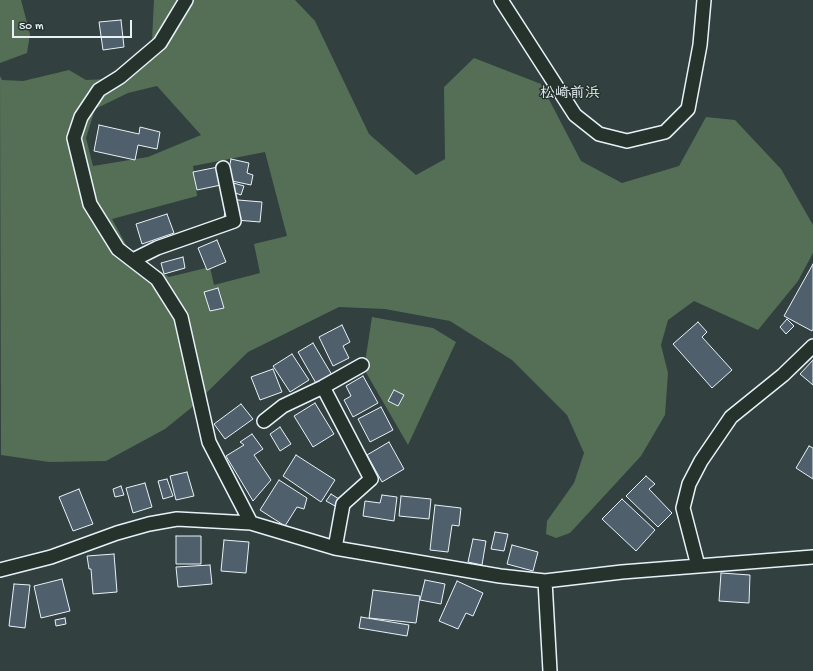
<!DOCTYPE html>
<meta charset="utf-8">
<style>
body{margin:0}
#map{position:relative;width:813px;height:671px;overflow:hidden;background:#324040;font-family:"Gochi Hand",sans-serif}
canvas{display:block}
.scale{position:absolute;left:12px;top:20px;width:120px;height:18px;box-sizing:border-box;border:2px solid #e8f1f8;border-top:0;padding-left:5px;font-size:12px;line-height:14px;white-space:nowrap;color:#e8f1f8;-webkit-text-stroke:3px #26332d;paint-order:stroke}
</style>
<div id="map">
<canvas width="813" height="671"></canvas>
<div class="scale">50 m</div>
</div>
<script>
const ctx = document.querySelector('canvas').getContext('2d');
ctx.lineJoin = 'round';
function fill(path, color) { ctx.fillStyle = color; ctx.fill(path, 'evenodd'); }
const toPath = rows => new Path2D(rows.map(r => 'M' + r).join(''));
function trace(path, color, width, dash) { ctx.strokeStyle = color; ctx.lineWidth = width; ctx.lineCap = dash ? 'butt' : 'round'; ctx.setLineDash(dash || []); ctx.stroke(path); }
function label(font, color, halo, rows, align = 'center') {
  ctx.font = font + ' "Gochi Hand","Klee One",sans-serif'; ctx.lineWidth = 3; ctx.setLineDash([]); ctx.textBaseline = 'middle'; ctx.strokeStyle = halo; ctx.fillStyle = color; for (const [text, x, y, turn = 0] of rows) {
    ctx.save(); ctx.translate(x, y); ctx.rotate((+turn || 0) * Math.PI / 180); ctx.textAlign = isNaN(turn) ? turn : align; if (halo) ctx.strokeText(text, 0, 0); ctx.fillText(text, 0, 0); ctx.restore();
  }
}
fill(toPath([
 [0,0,21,0,30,34,27,53,0,63],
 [154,0,295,0,315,21,369,134,416,175,445,159,444,87,474,58,541,84,581,161,622,183,679,166,706,117,735,120,781,169,813,225,813,253,798,281,758,330,694,301,668,320,661,345,668,373,665,415,641,456,570,533,556,538,546,534,547,521,574,483,584,453,567,415,512,360,450,321,385,309,339,307,248,352,191,408,165,429,106,461,49,462,1,455,0,76,2,80,23,81,69,70,86,80,108,79,152,40],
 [157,86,201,135,148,157,93,166,86,138,95,109,128,93],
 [265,152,287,236,254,244,260,273,214,285,210,267,169,277,130,252,112,219,197,196,193,166],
 [372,317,433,328,456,342,408,445,364,369]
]), '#546f55');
const building = toPath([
 [121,20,124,47,103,50,99,22,121,20],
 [99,125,139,134,140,127,160,132,157,149,138,145,135,160,94,151,99,125],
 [231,159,249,163,247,173,253,175,251,185,227,180,231,159],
 [218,167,221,185,197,190,193,172,218,167],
 [230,182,244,186,241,195,227,190,230,182],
 [226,199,262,202,260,222,224,219,226,199],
 [167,214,174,233,142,244,136,224,167,214],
 [217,240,226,262,207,270,198,248,217,240],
 [183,257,185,268,164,274,161,263,183,257],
 [813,264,813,329,812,331,784,316,813,264],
 [218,288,224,308,210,311,204,292,218,288],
 [787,319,794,326,786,334,780,327,787,319],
 [698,322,707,332,702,337,732,370,712,388,673,344,698,322],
 [342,325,350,342,343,346,349,358,333,366,319,337,342,325],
 [313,343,332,375,317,385,298,352,313,343],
 [292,354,309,380,290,392,273,366,292,354],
 [813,360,813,385,800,374,813,360],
 [273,369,282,392,260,400,251,377,273,369],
 [363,376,378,403,353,417,344,400,351,396,346,386,363,376],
 [394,390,404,395,398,406,388,401,394,390],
 [315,403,334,434,313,447,294,416,315,403],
 [241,404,253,419,225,439,214,424,241,404],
 [381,407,393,430,370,442,358,419,381,407],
 [280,427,291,444,280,451,270,434,280,427],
 [252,434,263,449,254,455,271,480,253,501,226,456,244,445,240,442,252,434],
 [389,442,404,469,382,482,367,455,389,442],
 [809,446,813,448,813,479,796,468,809,446],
 [296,455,335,480,321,502,283,476,296,455],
 [187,472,194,496,176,500,170,476,187,472],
 [646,476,655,484,649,489,672,513,658,527,626,496,646,476],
 [167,479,173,496,163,499,158,481,167,479],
 [279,480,307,498,304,509,297,507,285,526,260,510,279,480],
 [145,483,152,507,133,513,126,488,145,483],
 [121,486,124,495,115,497,113,489,121,486],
 [79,489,93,524,73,531,59,497,79,489],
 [331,494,339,499,335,506,326,501,331,494],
 [382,495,397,497,394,521,363,516,365,501,380,503,382,495],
 [401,496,431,499,429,519,399,516,401,496],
 [622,499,655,530,636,551,602,519,622,499],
 [435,505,461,508,459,526,452,525,448,552,430,550,435,505],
 [495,532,508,534,504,551,491,549,495,532],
 [176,536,201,536,201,564,176,564,176,536],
 [473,539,486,541,482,565,468,562,473,539],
 [224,540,249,542,246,573,221,571,224,540],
 [512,545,538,552,533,571,507,564,512,545],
 [114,554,117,592,93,594,91,569,89,569,87,556,114,554],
 [210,565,212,584,178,587,176,567,210,565],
 [721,573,750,575,749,603,719,601,721,573],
 [62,579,70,611,41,618,34,586,62,579],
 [425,580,445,584,441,604,420,600,425,580],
 [457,581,483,593,473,616,466,613,458,629,439,621,457,581],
 [14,584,30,585,25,628,9,626,14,584],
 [373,590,420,596,416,623,369,618,373,590],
 [361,617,409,625,407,636,359,628,361,617],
 [65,618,66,624,56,626,55,620,65,618]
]);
fill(building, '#4f606c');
trace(building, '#e8f1f8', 1);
const minor = toPath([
 [186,0,160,43,120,77,99,90,81,117,74,138,90,204,118,249,157,279,181,317,209,442,251,523],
 [501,0,575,115,599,134,627,141,665,132,688,109,700,45,704,0],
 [133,260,157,248,234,221,223,168],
 [323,387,371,479,343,504,335,548],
 [264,421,283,406,323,387,362,365],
 [698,566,683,508,689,484,701,461,731,417,783,375,813,346],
 [0,570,51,557,117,533,149,524,177,519,251,523,335,548,500,576,545,581,622,572,813,557],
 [545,581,550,671]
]);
trace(minor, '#e8f1f8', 16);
trace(minor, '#26332d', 13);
label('bold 15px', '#e8f1f8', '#26332d', [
 ["松崎前浜",570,95]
]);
</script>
